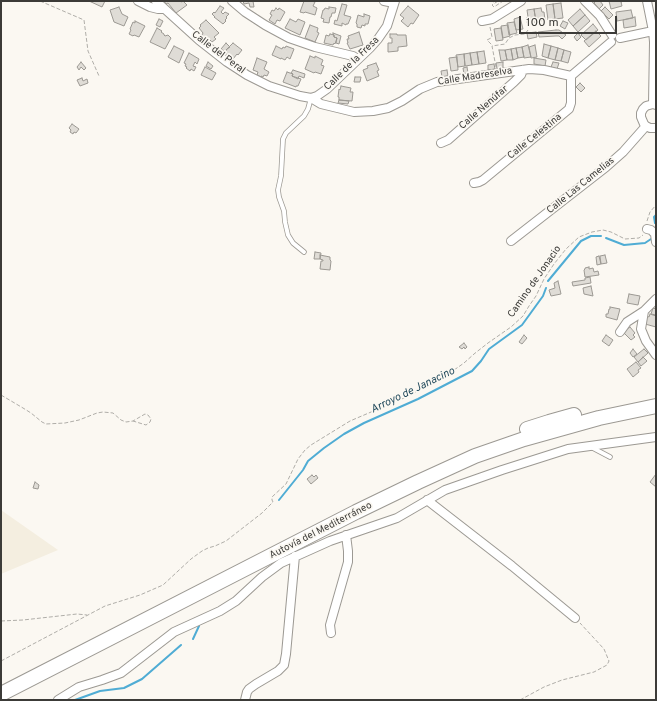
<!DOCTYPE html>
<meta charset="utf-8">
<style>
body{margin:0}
#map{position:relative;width:657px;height:701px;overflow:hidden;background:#fbf8f2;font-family:Overpass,sans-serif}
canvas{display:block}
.frame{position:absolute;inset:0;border:2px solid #3c3b38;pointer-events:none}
.scale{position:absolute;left:519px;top:16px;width:98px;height:18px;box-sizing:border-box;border:2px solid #3c3b38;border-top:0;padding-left:5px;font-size:12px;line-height:14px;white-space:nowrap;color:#3c3b38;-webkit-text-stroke:3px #fbf8f2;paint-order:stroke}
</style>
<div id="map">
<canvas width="657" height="701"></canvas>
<div class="frame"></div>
<div class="scale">100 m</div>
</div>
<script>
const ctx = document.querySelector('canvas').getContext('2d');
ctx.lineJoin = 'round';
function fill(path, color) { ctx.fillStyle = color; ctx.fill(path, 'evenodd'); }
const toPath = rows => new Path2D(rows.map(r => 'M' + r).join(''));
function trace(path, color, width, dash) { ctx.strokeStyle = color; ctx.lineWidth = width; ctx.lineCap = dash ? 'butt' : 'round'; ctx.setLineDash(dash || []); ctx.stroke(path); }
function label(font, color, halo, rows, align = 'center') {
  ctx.font = font + ' Overpass,sans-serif'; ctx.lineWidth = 3.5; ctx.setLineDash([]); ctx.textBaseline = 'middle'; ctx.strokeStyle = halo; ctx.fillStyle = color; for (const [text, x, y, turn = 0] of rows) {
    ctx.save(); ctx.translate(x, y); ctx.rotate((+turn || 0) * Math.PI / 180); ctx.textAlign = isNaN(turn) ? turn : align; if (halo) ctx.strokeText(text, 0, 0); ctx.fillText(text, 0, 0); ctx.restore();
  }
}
fill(toPath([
 [1,510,58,550,1,574]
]), '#f4eee0');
trace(toPath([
 [655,223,654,217,656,215],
 [606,238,624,245,645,243,651,239],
 [548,281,581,241,591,236,601,236],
 [279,500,303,470,308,461,324,448,344,434,364,423,418,399,472,371,481,361,489,349,522,325,543,296,546,288],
 [193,639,199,626],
 [75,700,100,691,124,688,142,679,181,645]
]), '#4facd4', 2);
const building = toPath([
 [89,1,105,1,102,7,89,1],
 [164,1,181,1,181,2,183,1,187,5,176,13,168,3,166,4,164,1],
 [241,1,253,1,254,7,250,7,249,3,244,4,243,1,241,1],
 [304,1,311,1,315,2,313,6,317,8,315,15,305,12,304,13,300,12,304,1],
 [596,1,600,1,603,5,599,9,594,3,596,1],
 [609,1,622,1,622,2,621,2,622,6,611,9,609,1],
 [561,3,563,18,555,19,553,4,561,3],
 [342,4,347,5,344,15,351,17,348,24,346,24,346,25,342,23,342,26,334,24,335,20,337,21,342,4],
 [553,4,555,19,548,20,546,5,553,4],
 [220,6,224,8,221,12,223,14,225,12,229,14,226,17,227,18,225,20,226,21,223,24,214,17,215,17,212,14,214,12,215,13,220,6],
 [408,6,419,15,413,24,411,23,408,27,401,21,404,18,400,15,408,6],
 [119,7,122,14,128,17,124,26,114,22,110,10,119,7],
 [329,7,336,8,335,13,332,13,331,17,330,17,329,23,323,22,324,19,321,18,323,10,324,10,325,8,329,9,329,7],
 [605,7,613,15,609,19,601,11,605,7],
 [276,8,278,10,279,8,285,12,280,21,277,20,275,24,269,20,272,15,270,14,272,10,274,11,276,8],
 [541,8,542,12,544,12,545,20,536,22,534,9,541,8],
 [534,9,536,22,527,23,527,17,528,17,527,10,534,9],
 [580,9,585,15,573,26,568,20,580,9],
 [631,10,633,18,617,21,616,12,631,10],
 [364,14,370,16,368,24,365,24,365,26,362,25,361,28,357,27,357,24,356,23,358,15,364,17,364,14],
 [585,15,590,21,578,32,573,26,585,15],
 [520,17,523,29,516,30,514,19,520,17],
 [635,17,636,26,624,28,623,20,635,17],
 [159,19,163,21,160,27,156,25,159,19],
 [290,19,296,22,298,19,305,22,300,35,285,28,290,19],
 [206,20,219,33,214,37,216,39,212,42,206,36,205,38,202,35,203,33,199,28,201,26,200,25,206,20],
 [135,21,145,26,139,37,134,35,133,36,129,34,131,30,130,29,133,22,135,23,135,21],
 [563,21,568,23,565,29,560,26,563,21],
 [514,22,517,33,509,35,507,23,514,22],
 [593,24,598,30,586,40,581,35,593,24],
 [310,25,318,28,317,32,319,33,315,42,305,38,310,25],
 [508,25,510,36,503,38,501,26,508,25],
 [157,28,162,31,161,32,164,34,164,35,165,36,168,35,171,38,165,49,150,42,157,28],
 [501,28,503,40,496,41,494,29,501,28],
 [556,30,559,30,566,35,562,39,559,36,556,36,539,37,538,32,556,30],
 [596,31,601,36,589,47,584,41,596,31],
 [359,32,363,45,350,49,347,43,348,43,347,39,349,39,348,36,359,32],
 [536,32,537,37,528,39,527,33,536,32],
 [333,33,341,36,339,44,336,43,337,38,334,37,334,35,333,35,333,33],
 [578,33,581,37,577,41,574,37,578,33],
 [330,34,334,35,334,37,337,38,335,44,334,43,333,45,324,43,326,35,329,36,330,34],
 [390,34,397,34,397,35,406,35,407,46,398,47,398,51,388,52,388,43,392,43,392,38,390,38,390,34],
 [226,43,230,47,226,50,227,51,226,52,221,49,226,43],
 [233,43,242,50,238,55,237,54,233,59,225,53,227,51,226,50,233,43],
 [544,44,551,46,548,58,542,56,544,44],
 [528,45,531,57,524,58,522,47,528,45],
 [535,45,537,57,531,58,529,47,535,45],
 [174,46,184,51,179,63,168,57,174,46],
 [276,46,282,49,283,47,285,48,286,46,294,49,290,59,287,57,285,60,281,58,281,59,272,55,276,46],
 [551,46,558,48,555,60,548,58,551,46],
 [522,47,524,57,518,58,516,48,522,47],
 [516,48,518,58,513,60,511,49,516,48],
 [558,48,564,50,561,61,555,60,558,48],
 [511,49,513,60,507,60,505,50,511,49],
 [499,50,505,50,507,60,501,61,499,50],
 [564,50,571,52,568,63,561,61,564,50],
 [484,51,486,63,479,64,477,52,484,51],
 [477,52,479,64,472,65,470,53,477,52],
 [189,53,199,59,197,64,195,62,193,66,196,67,194,71,191,69,190,71,186,68,187,67,185,66,186,64,184,63,189,53],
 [470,53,472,65,465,66,464,54,470,53],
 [464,54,465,66,458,67,456,55,464,54],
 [310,56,315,58,315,56,323,60,321,65,324,66,321,74,315,72,314,73,305,69,310,56],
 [457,57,458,70,451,71,449,58,457,57],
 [257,58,267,62,264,69,269,72,267,76,264,75,263,77,261,76,261,77,257,75,258,72,253,70,257,58],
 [534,58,546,60,545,66,534,64,534,58],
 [81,62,86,68,84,70,81,67,79,70,77,67,81,62],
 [208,62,213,66,211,69,206,66,208,62],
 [503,62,503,68,497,69,496,63,503,62],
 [553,62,559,63,557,69,551,67,553,62],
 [376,63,379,70,377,71,379,76,367,81,363,70,368,68,367,66,376,63],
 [494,64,495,69,488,70,488,65,494,64],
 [205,67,216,73,212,80,201,75,205,67],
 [467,67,468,73,464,74,463,68,467,67],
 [293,70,305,74,304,78,299,76,298,79,292,76,293,74,291,73,293,70],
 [447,70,448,76,442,77,441,71,447,70],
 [287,72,293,74,292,76,301,79,298,86,296,86,296,87,283,82,287,72],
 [355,77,361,77,360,82,354,82,355,77],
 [82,78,83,81,87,79,88,83,80,86,77,80,82,78],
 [580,83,585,88,581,92,576,87,580,83],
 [341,86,351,88,350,92,353,92,352,101,339,100,339,97,338,97,339,89,340,90,341,86],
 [339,100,349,101,348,104,338,103,339,100],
 [72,124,79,129,76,133,74,132,73,134,70,132,71,130,69,128,72,124],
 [315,252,321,253,320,259,314,259,315,252],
 [320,255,330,257,330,260,331,261,330,270,320,269,321,261,323,261,323,260,320,259,320,255],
 [605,255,607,263,601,264,600,256,605,255],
 [599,256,601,264,597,265,596,257,599,256],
 [589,267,589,269,593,268,594,272,598,271,599,275,585,277,584,270,585,269,585,268,589,267],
 [590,277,591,283,573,286,572,282,585,280,585,278,590,277],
 [558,281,561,294,551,296,549,290,555,288,554,283,558,281],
 [591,286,593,296,584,294,583,288,591,286],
 [629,294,640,296,638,305,627,303,629,294],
 [610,307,620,309,617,320,606,317,606,314,608,314,609,309,610,309,610,307],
 [653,308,656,309,656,315,651,314,653,308],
 [650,314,656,316,656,327,645,324,647,316,649,317,650,314],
 [630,327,635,333,633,335,635,337,631,340,623,332,630,327],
 [524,335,527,338,522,344,519,342,524,335],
 [606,335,613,340,609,346,602,341,606,335],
 [464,343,467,347,465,349,464,347,462,349,459,347,464,343],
 [633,349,637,354,633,357,630,353,633,349],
 [644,349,648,353,638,362,634,357,644,349],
 [643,357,647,361,641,366,638,362,643,357],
 [636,362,641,368,638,370,639,372,633,377,627,369,636,362],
 [656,474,656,487,650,482,656,474],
 [312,475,314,477,316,475,318,478,311,484,307,479,312,475],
 [35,482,39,485,38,489,33,488,35,482]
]);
fill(building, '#dfdcd6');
trace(building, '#9c9993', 1);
const lane = toPath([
 [304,252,293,243,288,235,285,222,284,211,279,197,278,190,281,176,283,139,286,133,304,116,308,109,311,98],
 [591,447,610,457]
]);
const street = toPath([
 [138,1,150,7,158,9,163,9],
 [156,1,199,40,227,62,247,75,269,86,300,96,311,98,321,104,354,112,373,111,388,108,402,101,420,89,437,82,529,69,544,70,571,76,611,42],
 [232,1,245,12,265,25,289,38,315,47,353,56,358,59],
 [384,1,394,3],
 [585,1,600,16,612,35],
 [647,1,653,31,654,42,653,104],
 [482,21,492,19,521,1],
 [620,38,653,31],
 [311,98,317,96,327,89,370,48,378,39,387,26,395,1],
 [656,105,653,104,646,106,643,109,641,113,641,117,644,124,646,126,650,128,656,128],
 [441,143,448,140,514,82,521,75,523,70],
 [474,183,479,182,483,180,569,109,571,103,571,76],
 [647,229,651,230,655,234,656,242],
 [511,241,606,167,623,152,646,126],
 [656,299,644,311,641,329,646,341,656,355],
 [620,332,627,322,644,311],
 [427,500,512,566,575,618],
 [331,633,330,625,348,562,348,551,346,535],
 [58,700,79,687,102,680,121,673,174,632,220,611,236,601,262,577,281,563,330,541,397,518,445,490,502,470,568,449,656,437],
 [245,700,247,692,249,689,256,684,278,671,284,665,286,654,295,556]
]);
const highway = toPath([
 [527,429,549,422,574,415],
 [1,694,356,512,418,482,475,456,524,439,599,418,656,406]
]);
trace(lane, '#9c9993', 5.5);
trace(street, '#9c9993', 10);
trace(highway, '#9c9993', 16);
trace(toPath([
 [40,1,84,20,88,51,99,76],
 [492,1,493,2,495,1],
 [498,1,492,5,494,7,503,1],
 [490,27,492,37,491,38,487,40,492,45],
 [496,67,492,46,505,44,509,38,515,35,525,34,528,30],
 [647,221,650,212,656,205],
 [1,395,23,408,31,413,42,422,46,424,65,423,79,420,97,413,103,412,113,413,121,420,126,422,133,421,145,414,148,415,151,419,150,422,146,425,133,421],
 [1,621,23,620,77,614,87,615],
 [1,661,105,606,140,595,163,585,191,559,202,551,208,548,215,546,226,541,262,513,273,502,272,500,272,497,286,484,298,459,305,450,311,445,350,421,411,395,424,386,447,375,464,363,474,354,488,343,511,327,523,316,529,306,536,296,544,279,554,264,566,249,579,237,592,232,603,230,611,232,625,239,639,238,643,235],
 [520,700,544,687,562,680,594,672,607,665,609,661,604,649,580,623]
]), '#afada8', 1, [4, 2]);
trace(lane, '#fff', 4);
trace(street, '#fff', 8);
trace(highway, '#fff', 14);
label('10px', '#3c3b38', '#fbf8f2', [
 ["Calle del Peral",218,53,37],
 ["Calle de la Fresa",352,64,-44],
 ["Calle Madreselva",475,77,-9],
 ["Calle Nenúfar",484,108,-41],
 ["Calle Celestina",535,137,-39],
 ["Calle Las Camelias",581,186,-39],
 ["Camino de Jonacio",535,282,-55],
 ["Autovía del Mediterráneo",321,531,-27]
]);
label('italic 11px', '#234b5d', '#fbf8f2', [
 ["Arroyo de Janacino",413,391,-26]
]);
</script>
